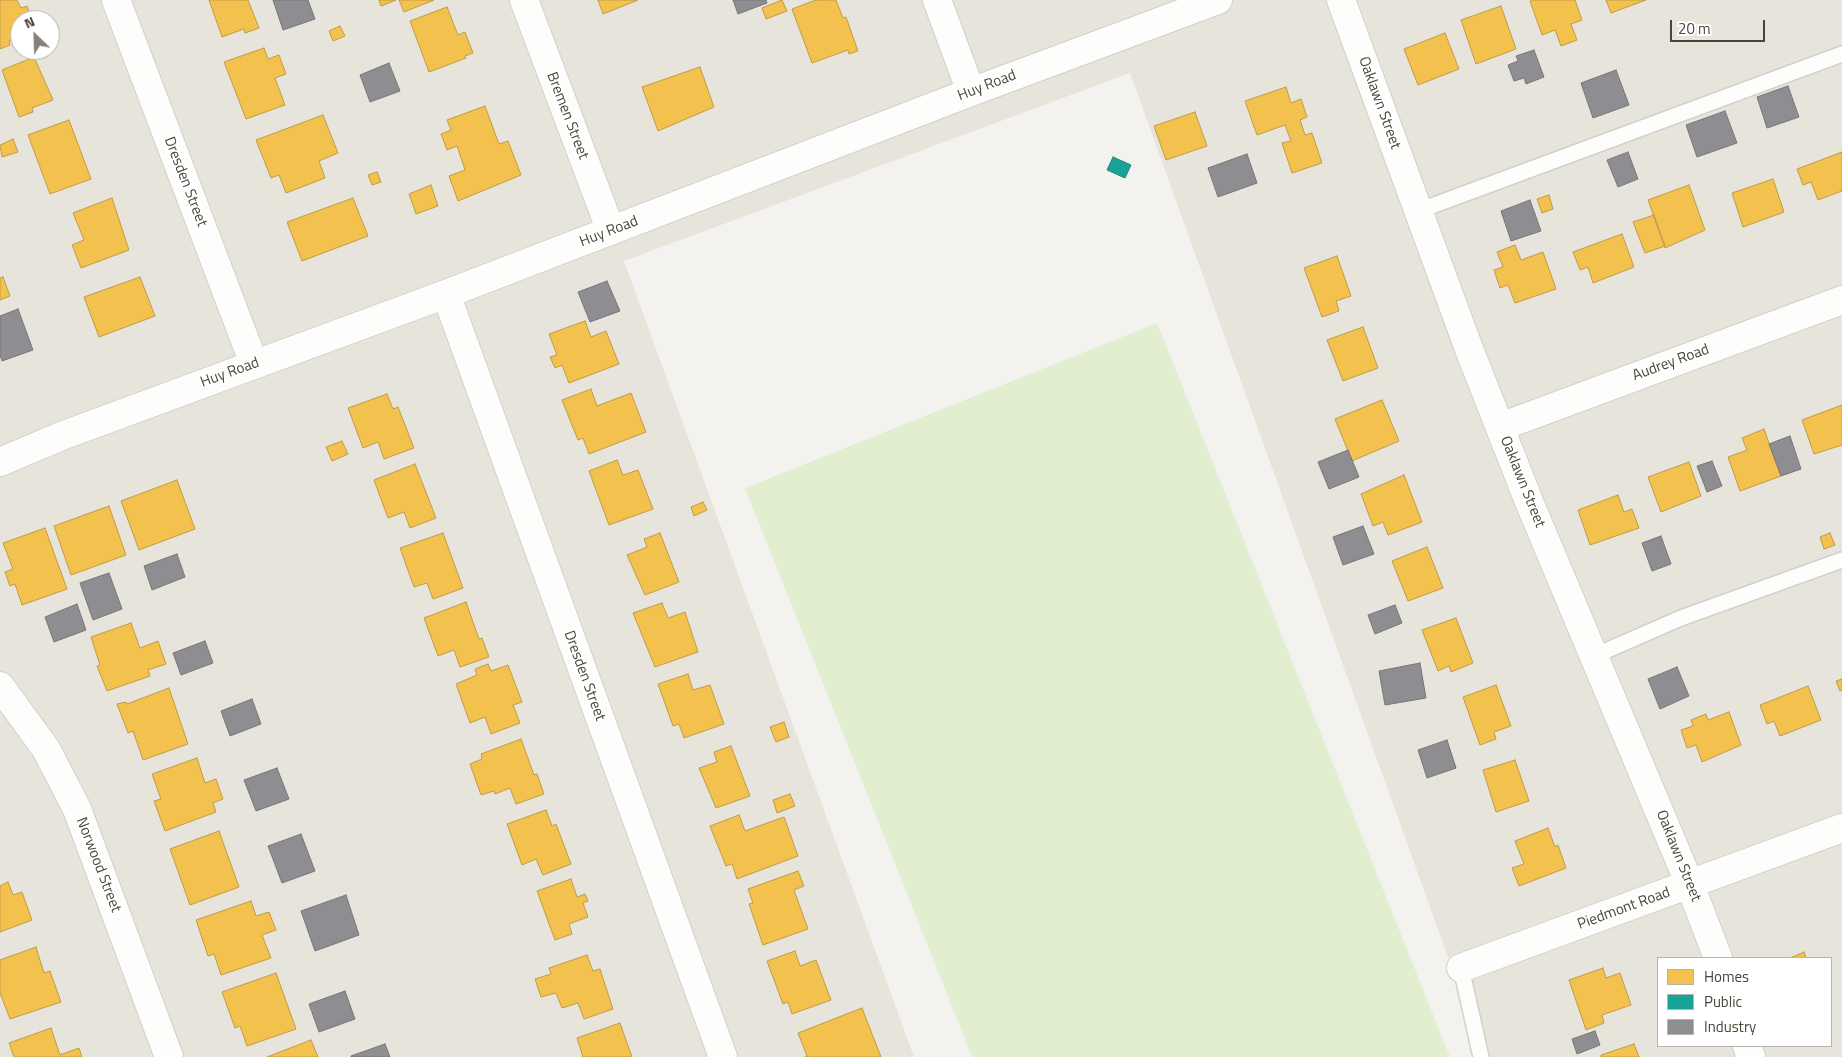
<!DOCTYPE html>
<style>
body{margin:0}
#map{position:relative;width:1842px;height:1057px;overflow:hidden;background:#f4f2ee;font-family:"Titillium Web",sans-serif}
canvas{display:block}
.legend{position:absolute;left:1657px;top:957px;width:175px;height:90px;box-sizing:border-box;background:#fff;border:1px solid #b7b4b0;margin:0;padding:6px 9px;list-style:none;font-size:15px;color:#4b4439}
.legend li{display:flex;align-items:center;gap:10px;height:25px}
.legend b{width:25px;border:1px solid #b7b4b0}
.north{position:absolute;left:10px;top:10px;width:50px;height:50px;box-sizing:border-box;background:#fff;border:1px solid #b7b4b0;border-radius:50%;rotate:336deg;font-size:14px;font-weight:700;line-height:20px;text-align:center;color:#4b4439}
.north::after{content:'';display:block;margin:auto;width:18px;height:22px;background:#868178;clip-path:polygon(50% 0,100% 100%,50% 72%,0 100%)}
.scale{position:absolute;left:1670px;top:20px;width:95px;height:22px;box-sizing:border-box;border:2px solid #4b4439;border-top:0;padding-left:6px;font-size:15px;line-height:18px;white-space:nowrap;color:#4b4439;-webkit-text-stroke:4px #fff;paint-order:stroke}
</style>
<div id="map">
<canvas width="1842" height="1057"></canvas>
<ul class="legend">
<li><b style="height:14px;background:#f2c14e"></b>Homes</li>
<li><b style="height:14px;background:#17a398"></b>Public</li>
<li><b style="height:14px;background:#8d8d92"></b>Industry</li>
</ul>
<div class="north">N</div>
<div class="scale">20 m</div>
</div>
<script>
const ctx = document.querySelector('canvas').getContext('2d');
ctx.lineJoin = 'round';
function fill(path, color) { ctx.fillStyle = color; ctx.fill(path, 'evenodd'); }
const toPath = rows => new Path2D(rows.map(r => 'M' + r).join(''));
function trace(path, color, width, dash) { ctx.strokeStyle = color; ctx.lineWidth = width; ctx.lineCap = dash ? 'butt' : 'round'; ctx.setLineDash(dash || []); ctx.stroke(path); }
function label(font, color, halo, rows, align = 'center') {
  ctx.font = font + ' "Titillium Web",sans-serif'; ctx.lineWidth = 5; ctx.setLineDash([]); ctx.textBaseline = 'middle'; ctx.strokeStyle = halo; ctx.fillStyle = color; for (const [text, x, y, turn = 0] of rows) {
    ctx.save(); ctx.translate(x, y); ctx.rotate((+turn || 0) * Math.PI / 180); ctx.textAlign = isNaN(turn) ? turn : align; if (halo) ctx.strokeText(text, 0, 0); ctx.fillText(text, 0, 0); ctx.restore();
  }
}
fill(toPath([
 [0,0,1842,0,1842,1057,1484,1057,1130,73,624,261,914,1057,0,1057],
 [20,20,50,20,50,50,20,50],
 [1658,958,1831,958,1831,1046,1658,1046]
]), '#e7e4dc');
fill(toPath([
 [1157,323,1450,1057,972,1057,745,488]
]), '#e1eecf');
const homes = toPath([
 [0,0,17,0,21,8,27,6,32,20,20,20,20,37,9,41,10,45,0,49,0,0],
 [209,0,248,0,259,28,245,33,244,29,222,37,209,0],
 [379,0,396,0,381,6,379,0],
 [399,0,434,0,404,12,399,0],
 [598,0,638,0,603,14,598,0],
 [782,0,787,11,766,19,762,8,782,0],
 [816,0,836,0,843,18,846,17,858,51,849,54,848,50,812,63,792,9,816,0],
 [1532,0,1575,0,1582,20,1571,24,1577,40,1561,46,1555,30,1542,35,1530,1,1532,0],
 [1606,0,1646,0,1611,13,1606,0],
 [1501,6,1516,49,1476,64,1461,20,1501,6],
 [447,7,458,35,465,32,473,53,465,56,466,58,429,72,410,21,447,7],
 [340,26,345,36,333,41,329,31,340,26],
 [1445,33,1459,69,1418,85,1404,49,1445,33],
 [264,48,268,59,279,55,286,74,275,78,285,105,246,119,224,62,264,48],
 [34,57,53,100,32,108,33,112,19,117,2,70,34,57],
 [700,67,714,107,658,131,642,87,700,67],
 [1286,87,1291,103,1301,99,1307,117,1300,120,1305,135,1312,133,1322,163,1292,173,1282,143,1291,141,1285,125,1257,135,1245,101,1286,87],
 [485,106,499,144,508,141,521,175,458,201,449,176,465,170,457,146,447,150,441,134,451,130,447,120,485,106],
 [1195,112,1207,146,1166,160,1154,126,1195,112],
 [323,115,338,153,319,161,325,178,286,193,279,175,271,178,256,140,323,115],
 [69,120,91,179,50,194,28,135,69,120],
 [13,139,18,152,2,157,0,145,13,139],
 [1842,152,1842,191,1818,200,1811,182,1803,185,1797,169,1842,152],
 [377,172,381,182,372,185,368,175,377,172],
 [1773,179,1784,212,1743,227,1732,193,1773,179],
 [431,185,438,206,416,214,409,194,431,185],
 [1689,185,1705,230,1665,248,1648,200,1689,185],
 [1549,195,1553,209,1542,213,1537,199,1549,195],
 [112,198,129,250,81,268,72,245,84,240,73,213,112,198],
 [353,198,368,236,302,261,287,222,353,198],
 [1654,215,1665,246,1645,253,1633,222,1654,215],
 [1622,234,1634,267,1593,283,1588,267,1580,270,1573,252,1622,234],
 [1515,245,1521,260,1543,252,1556,289,1515,303,1508,285,1500,288,1494,270,1503,267,1497,252,1515,245],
 [1337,256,1351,296,1336,301,1339,311,1322,317,1304,268,1337,256],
 [3,277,10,296,0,300,0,278,3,277],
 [140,277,155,316,99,337,84,297,140,277],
 [585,321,591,337,606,331,619,364,569,383,562,365,555,368,550,357,557,355,549,334,585,321],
 [1363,327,1378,368,1343,381,1327,340,1363,327],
 [591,389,597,406,631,393,646,432,589,454,583,438,578,440,562,400,591,389],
 [387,394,393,409,398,407,414,448,384,459,378,442,363,448,348,408,387,394],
 [1382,400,1399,441,1352,461,1335,419,1382,400],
 [1842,405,1842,445,1814,454,1802,420,1842,405],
 [1764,429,1781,476,1740,491,1728,457,1747,450,1742,438,1764,429],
 [342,441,348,454,332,461,326,447,342,441],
 [617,460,623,475,638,470,653,509,609,525,589,471,617,460],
 [1689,462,1701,496,1661,512,1648,477,1689,462],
 [415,464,436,518,410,528,404,512,388,518,374,480,415,464],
 [1404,475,1422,522,1388,535,1383,522,1373,526,1361,494,1404,475],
 [177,480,195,529,139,550,121,501,177,480],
 [1618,495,1624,512,1632,509,1639,528,1590,545,1578,510,1618,495],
 [703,502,707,510,694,516,691,507,703,502],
 [109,506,126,555,71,575,54,526,109,506],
 [45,528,67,589,22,605,15,584,10,586,5,572,13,569,3,543,45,528],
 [443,533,463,588,433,599,427,583,414,587,400,548,443,533],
 [660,533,679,582,645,595,627,555,647,547,644,539,660,533],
 [1830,533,1835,545,1824,549,1820,537,1830,533],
 [1427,547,1443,588,1408,601,1392,561,1427,547],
 [466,602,479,639,482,638,489,657,460,667,454,650,438,656,424,618,466,602],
 [662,603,668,618,685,612,698,652,655,667,633,613,662,603],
 [1456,618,1473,663,1451,672,1449,666,1438,671,1422,630,1456,618],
 [131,623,140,648,158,641,166,664,148,670,150,676,107,691,97,666,100,665,91,637,131,623],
 [488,664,491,671,508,665,522,702,513,705,520,723,491,734,485,717,470,723,456,684,477,675,475,669,488,664],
 [688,674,693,690,710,685,724,724,684,738,679,724,673,726,658,684,688,674],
 [1842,679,1842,690,1840,691,1836,681,1842,679],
 [1496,685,1511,726,1494,732,1496,739,1480,745,1463,697,1496,685],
 [1808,686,1821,720,1780,736,1774,721,1767,724,1760,705,1808,686],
 [169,688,188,744,143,760,133,731,128,733,117,704,126,702,127,704,169,688],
 [1729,712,1741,745,1702,762,1696,745,1687,748,1681,730,1693,726,1691,720,1706,714,1708,720,1729,712],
 [784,722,789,737,776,742,770,727,784,722],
 [521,739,534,775,537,774,544,794,516,804,510,788,495,794,494,791,481,795,470,764,482,759,481,754,521,739],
 [731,746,750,796,716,808,699,768,717,762,714,752,731,746],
 [197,758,205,783,216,779,223,799,213,803,216,812,165,831,154,801,161,799,152,774,197,758],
 [1515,760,1529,801,1496,812,1483,770,1515,760],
 [790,794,795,806,777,813,773,800,790,794],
 [546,810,552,826,556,824,571,864,543,875,536,859,522,865,507,824,546,810],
 [739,815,745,831,784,817,798,856,737,879,732,864,726,866,710,826,739,815],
 [1548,828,1555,847,1558,845,1566,868,1519,886,1512,868,1524,864,1515,841,1548,828],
 [219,831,239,887,190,905,170,849,219,831],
 [798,871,804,886,794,890,808,929,763,945,749,904,753,903,748,889,798,871],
 [571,879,577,897,585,894,588,901,583,903,588,917,569,924,572,934,555,940,537,891,571,879],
 [8,882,13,895,22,892,32,920,0,932,0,886,8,882],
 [251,901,256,916,269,912,276,930,262,935,271,958,221,975,214,954,208,956,196,920,251,901],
 [36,947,44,973,50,971,61,1002,10,1019,0,993,0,960,36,947],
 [795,951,800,966,816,960,831,1000,792,1014,788,1002,783,1004,767,961,795,951],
 [1804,952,1806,958,1790,958,1804,952],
 [587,955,593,971,600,969,613,1009,584,1019,578,1003,562,1008,556,993,541,997,535,979,551,974,549,968,587,955],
 [1603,968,1606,978,1620,973,1631,1005,1602,1015,1604,1023,1586,1030,1569,980,1603,968],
 [276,973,296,1029,247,1046,240,1026,235,1028,222,992,276,973],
 [862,1008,881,1057,805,1057,807,1056,798,1033,862,1008],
 [620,1023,632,1057,583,1057,577,1038,620,1023],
 [51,1028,60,1055,79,1048,82,1057,14,1057,9,1043,51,1028],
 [311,1040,318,1057,267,1057,311,1040],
 [1634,1044,1639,1057,1601,1057,1601,1055,1634,1044]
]);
fill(homes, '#f2c14e');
trace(homes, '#c09c48', 1);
const public = toPath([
 [1113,157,1131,165,1125,178,1107,170,1113,157]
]);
fill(public, '#17a398');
trace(public, '#27867c', 1);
const industry = toPath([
 [273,0,308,0,315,19,283,30,273,0],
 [733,0,766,0,767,3,738,14,733,0],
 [1534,50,1544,77,1526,84,1524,78,1514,81,1508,65,1518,61,1516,56,1534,50],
 [389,63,400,91,370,102,360,75,389,63],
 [1616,70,1629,105,1593,118,1581,83,1616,70],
 [1788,86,1799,117,1767,128,1757,97,1788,86],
 [1725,111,1737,143,1697,157,1686,125,1725,111],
 [1628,152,1638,179,1618,187,1607,160,1628,152],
 [1247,154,1257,183,1218,197,1208,168,1247,154],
 [1530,200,1541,231,1511,241,1501,211,1530,200],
 [607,281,620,311,590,322,578,292,607,281],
 [18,309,33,350,2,361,0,355,0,316,18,309],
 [1790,436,1801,469,1781,476,1769,444,1790,436],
 [1348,450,1359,477,1329,489,1318,462,1348,450],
 [1712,461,1722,486,1707,492,1697,466,1712,461],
 [1363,526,1374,554,1343,565,1333,537,1363,526],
 [1661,536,1671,564,1652,571,1642,543,1661,536],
 [177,554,185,577,152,590,144,566,177,554],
 [109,573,122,609,93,620,80,583,109,573],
 [77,604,86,630,54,642,45,617,77,604],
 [1395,605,1402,623,1375,634,1368,615,1395,605],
 [205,641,213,663,181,675,173,653,205,641],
 [1420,663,1426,698,1385,705,1379,671,1420,663],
 [1677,667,1689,696,1660,709,1648,679,1677,667],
 [252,699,261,724,230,736,221,711,252,699],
 [1447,740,1456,768,1427,778,1418,750,1447,740],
 [277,768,289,799,256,811,244,780,277,768],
 [301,834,315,871,282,883,268,846,301,834],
 [346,895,359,935,315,951,301,911,346,895],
 [345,991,355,1019,319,1032,309,1004,345,991],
 [1595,1031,1600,1045,1577,1054,1572,1039,1595,1031],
 [385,1044,390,1057,351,1057,351,1056,385,1044]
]);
fill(industry, '#8d8d92');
trace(industry, '#797777', 1);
const lane = toPath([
 [1418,211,1842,54],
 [1594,656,1681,618,1842,560],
 [1461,968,1481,1057]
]);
const street = toPath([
 [116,0,254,364],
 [524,0,611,231],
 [937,0,971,92],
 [1341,0,1469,349,1530,504,1690,885,1718,958],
 [446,294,723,1057],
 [1500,427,1842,300],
 [0,462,64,435,446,294,971,92,1218,0],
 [0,686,46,749,77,809,169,1057],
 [1461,968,1842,828],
 [1747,1046,1751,1057]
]);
trace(lane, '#d2d0cb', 18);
trace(street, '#d2d0cb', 30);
trace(lane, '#fdfdfc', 15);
trace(street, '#fdfdfc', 28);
label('15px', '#4b4439', '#fff', [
 ["Huy Road",987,86,-21],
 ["Oaklawn Street",1379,103,70],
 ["Bremen Street",567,116,69],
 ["Dresden Street",185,182,69],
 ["Huy Road",609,232,-21],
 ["Audrey Road",1671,363,-20],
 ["Huy Road",230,373,-20],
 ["Oaklawn Street",1522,482,68],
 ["Dresden Street",584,676,70],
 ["Oaklawn Street",1678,856,68],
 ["Norwood Street",98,865,69],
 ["Piedmont Road",1624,909,-20]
]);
</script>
